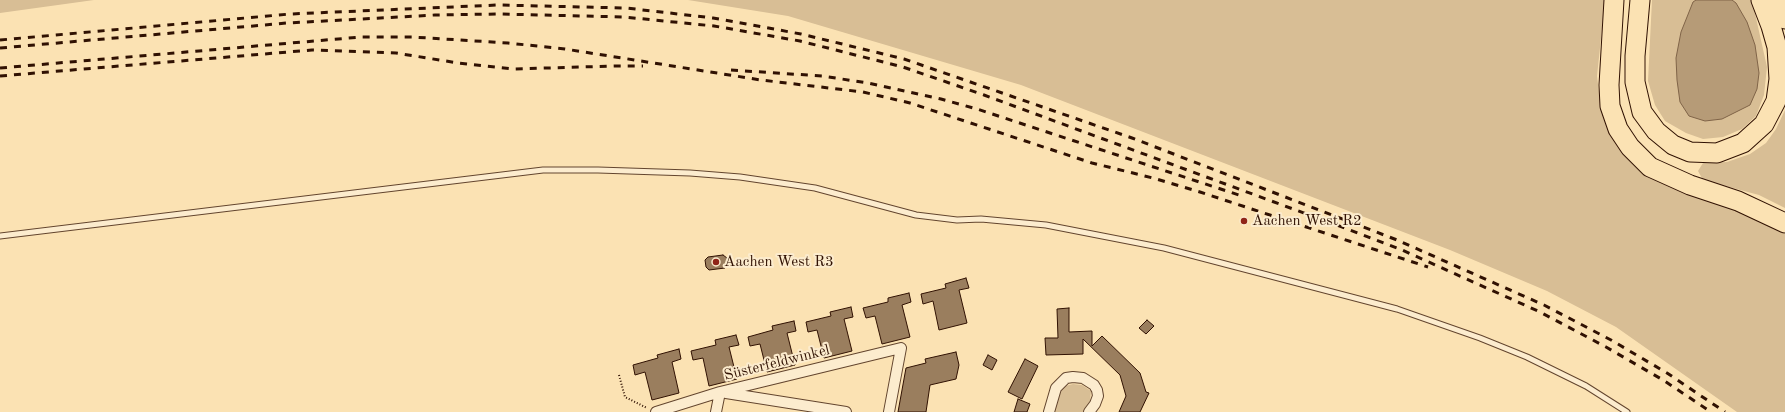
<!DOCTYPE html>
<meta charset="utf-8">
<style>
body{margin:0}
canvas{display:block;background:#fbe2b3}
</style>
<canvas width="1785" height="412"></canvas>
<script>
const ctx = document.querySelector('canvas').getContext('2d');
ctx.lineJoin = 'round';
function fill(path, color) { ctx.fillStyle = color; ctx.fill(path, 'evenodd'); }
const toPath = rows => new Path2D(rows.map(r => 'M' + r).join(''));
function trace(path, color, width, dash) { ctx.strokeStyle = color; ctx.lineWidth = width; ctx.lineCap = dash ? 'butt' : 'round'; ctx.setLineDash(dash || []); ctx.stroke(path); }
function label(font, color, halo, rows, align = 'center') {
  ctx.font = font + ' "Old Standard TT",serif'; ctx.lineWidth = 4; ctx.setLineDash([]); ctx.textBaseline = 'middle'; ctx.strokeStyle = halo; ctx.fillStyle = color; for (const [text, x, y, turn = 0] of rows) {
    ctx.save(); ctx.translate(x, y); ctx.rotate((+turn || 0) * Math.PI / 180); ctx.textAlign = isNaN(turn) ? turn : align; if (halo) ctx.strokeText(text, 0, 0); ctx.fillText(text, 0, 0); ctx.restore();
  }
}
fill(toPath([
 [0,0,94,0,0,13],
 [688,0,1605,0,1597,76,1600,100,1609,128,1717,202,1758,220,1785,234,1785,412,1737,412,1616,327,1547,291,1450,250,1021,85,788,16],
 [1652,0,1752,0,1767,67,1764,95,1756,116,1742,129,1723,137,1703,139,1686,133,1665,121,1655,105,1648,81],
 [1785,110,1785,208,1759,195,1703,180,1698,171,1703,163,1727,162,1750,154,1766,143,1776,129],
 [1073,384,1082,385,1091,391,1090,402,1083,412,1054,412,1060,392,1065,386]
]), '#d8be95');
const water = toPath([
 [1696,0,1732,0,1736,3,1747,22,1755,45,1759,73,1757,89,1750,105,1722,119,1705,121,1689,116,1680,102,1677,80,1676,58,1681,32,1693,2,1696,0]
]);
fill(water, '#b69b77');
trace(water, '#806448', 1);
const building = toPath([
 [723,255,727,258,728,264,725,268,709,270,706,267,705,260,708,257,723,255],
 [966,278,969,288,959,290,967,323,939,330,933,301,923,304,921,294,946,288,945,284,966,278],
 [909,293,911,302,902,305,910,337,882,344,875,316,866,318,863,308,888,302,888,298,909,293],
 [851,307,853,317,844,319,852,351,824,358,817,330,808,332,806,322,831,316,830,312,851,307],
 [1069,308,1069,332,1092,331,1092,346,1102,336,1140,373,1146,392,1149,393,1140,412,1119,412,1126,396,1120,375,1083,339,1083,354,1046,355,1045,338,1058,338,1057,309,1069,308],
 [1147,320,1154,326,1146,334,1139,328,1147,320],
 [794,321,796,331,787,333,795,365,767,372,760,344,750,346,748,337,773,330,772,326,794,321],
 [736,335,739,345,729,347,737,379,709,386,703,358,693,360,691,351,716,345,715,340,736,335],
 [679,349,681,359,672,362,679,393,652,400,645,372,635,375,633,365,658,358,657,355,679,349],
 [956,352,959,365,956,379,930,385,926,412,898,412,906,368,926,363,925,359,956,352],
 [988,355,997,360,992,370,983,365,988,355],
 [1025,359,1038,366,1022,399,1008,392,1025,359],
 [1018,399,1030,404,1027,412,1014,412,1018,399]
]);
fill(building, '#9a7e5e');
trace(building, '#301102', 1);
const lane = toPath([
 [0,236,543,170,598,170,690,173,740,177,815,188,916,215,957,220,981,219,1046,225,1164,248,1397,309,1480,338,1527,357,1586,386,1627,412]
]);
const street = toPath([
 [726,393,846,412],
 [656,412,720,392,901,348,889,412],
 [716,412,720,392],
 [1049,412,1056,388,1066,378,1073,377,1083,378,1094,385,1097,390,1098,396,1095,404,1089,412]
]);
const highway = toPath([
 [1614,0,1609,85,1610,106,1618,129,1630,147,1650,167,1690,185,1738,201,1785,223],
 [1640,0,1635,56,1635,82,1642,112,1656,131,1673,145,1690,152,1717,153,1743,143,1764,124,1776,101,1779,79,1777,47,1771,26,1761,0],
 [1777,0,1785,19]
]);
trace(lane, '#63452e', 7);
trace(street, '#63452e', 12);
trace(highway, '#301102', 21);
trace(toPath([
 [619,375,625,397,647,408]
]), '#301102', 2, [1, 2]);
trace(lane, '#fcecce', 5);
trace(street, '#fcecce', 10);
trace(highway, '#fbe2b3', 19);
trace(toPath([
 [0,40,290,14,498,5,626,8,713,18,801,34,904,59,1132,138,1397,240,1544,305,1611,340,1667,373,1725,412],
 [0,48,287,23,435,15,498,14,624,17,714,26,800,41,903,67,984,95,1350,230,1402,250,1540,312,1606,347,1663,380,1711,412],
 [0,68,361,37,412,37,508,43,565,49,761,80,863,92,910,103,1092,163,1153,178,1200,192,1428,267],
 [731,70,822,76,868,83,941,99,977,109,1245,197],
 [0,76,312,50,396,53,458,63,513,69,615,66,643,66]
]), '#301102', 3, [7, 7]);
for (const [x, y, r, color] of [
 [1244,221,4,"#8f2418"],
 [716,262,4,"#8f2418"]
]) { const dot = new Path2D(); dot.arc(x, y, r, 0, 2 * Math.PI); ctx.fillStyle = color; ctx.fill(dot); trace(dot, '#fcecce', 1.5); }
label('15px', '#301102', '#fcecce', [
 ["Aachen West R2",1252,221],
 ["Aachen West R3",724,262]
], 'left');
label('15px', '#301102', '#fcecce', [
 ["Süsterfeldwinkel",777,363,-14]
]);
</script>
